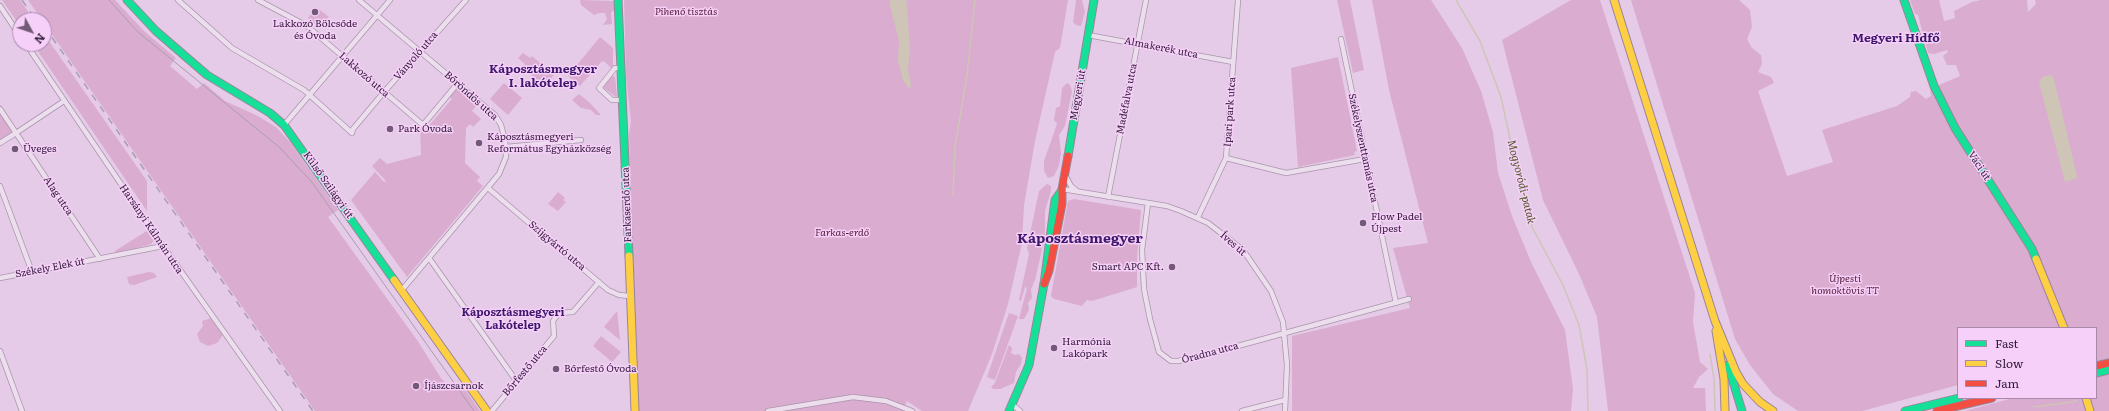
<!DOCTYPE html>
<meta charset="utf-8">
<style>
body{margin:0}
#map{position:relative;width:2109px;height:411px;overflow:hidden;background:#e5cbe7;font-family:Literata,serif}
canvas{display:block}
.legend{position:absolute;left:1957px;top:327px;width:140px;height:72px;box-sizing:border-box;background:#f7d0f9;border:1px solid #a888ad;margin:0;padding:5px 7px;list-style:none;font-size:12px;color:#321c3b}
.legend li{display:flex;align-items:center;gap:8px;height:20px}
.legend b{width:20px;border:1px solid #a888ad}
.north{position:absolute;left:12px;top:12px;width:40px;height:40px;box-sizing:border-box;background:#f7d0f9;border:1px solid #a888ad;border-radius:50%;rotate:130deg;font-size:11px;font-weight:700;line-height:16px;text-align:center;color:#321c3b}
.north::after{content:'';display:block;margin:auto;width:14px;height:18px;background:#715977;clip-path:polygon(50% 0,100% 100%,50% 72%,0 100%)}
</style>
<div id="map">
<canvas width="2109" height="411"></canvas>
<ul class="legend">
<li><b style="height:5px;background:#16e098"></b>Fast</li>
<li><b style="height:5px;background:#ffcf43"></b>Slow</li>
<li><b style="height:5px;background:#f24e42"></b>Jam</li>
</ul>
<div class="north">N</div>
</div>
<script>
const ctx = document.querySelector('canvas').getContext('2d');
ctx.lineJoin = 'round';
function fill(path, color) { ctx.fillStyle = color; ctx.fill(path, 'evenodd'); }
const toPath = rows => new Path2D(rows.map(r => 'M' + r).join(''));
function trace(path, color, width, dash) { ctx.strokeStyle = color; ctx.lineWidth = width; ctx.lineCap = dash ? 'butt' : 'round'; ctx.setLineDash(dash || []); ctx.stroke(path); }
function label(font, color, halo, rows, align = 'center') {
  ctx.font = font + ' Literata,serif'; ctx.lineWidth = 3; ctx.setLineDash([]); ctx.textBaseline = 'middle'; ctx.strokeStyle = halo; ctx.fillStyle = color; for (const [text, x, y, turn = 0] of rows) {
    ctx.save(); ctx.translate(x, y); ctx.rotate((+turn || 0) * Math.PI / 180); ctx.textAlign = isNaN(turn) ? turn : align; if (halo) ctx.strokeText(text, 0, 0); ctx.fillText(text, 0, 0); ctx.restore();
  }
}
fill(toPath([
 [2,0,20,0,34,20,20,20,20,26],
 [28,0,115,0,145,32,176,58,170,66,197,89,204,83,225,101,256,115,276,127,290,142,338,210,328,217,417,340,441,378,448,386,462,385,480,411,315,411,44,23,44,20,42,20],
 [580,0,614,1,614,10,611,13,612,24,603,25,607,19,605,13,599,13,594,15,581,5],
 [624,0,1068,0,1060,48,1055,52,1035,141,1024,205,1022,243,1008,304,992,354,968,411,922,411,907,401,903,411,638,411,629,134,631,122,626,76],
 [1076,0,1082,0,1085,12,1081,26,1076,25,1073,22],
 [1337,0,1350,0,1364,70,1353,73],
 [1372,0,1431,0,1462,48,1481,91,1493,132,1498,173,1512,216,1531,262,1565,330,1573,389,1571,411,1292,411,1292,336,1410,308,1393,248,1428,243,1389,90],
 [1571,0,1600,0,1695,293,1693,322,1700,362,1708,369,1699,377,1693,388,1705,388,1706,411,1608,411,1597,317,1579,274,1543,200,1502,40],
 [1631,0,1739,0,1750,10,1752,27,1747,39,1752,48,1761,55,1762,64,1758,72,1771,77,1774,83,1758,91,1787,176,1833,162,1822,130,1897,106,1910,97,1911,92,1916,91,1926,99,1931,96,1930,89,1960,76,1956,65,1947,65,1943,56,1948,52,1947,50,1934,54,1928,53,1918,15,1915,14,1910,0,1939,0,1944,21,1955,18,1954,11,1972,2,1981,0,2027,0,2028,12,2036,4,2035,0,2109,0,2109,411,1965,411,2013,398,2096,398,2096,328,1958,328,1958,385,1862,411,1798,411,1773,394,1750,365,1735,339],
 [316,7,329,17,320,28,308,18],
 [44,34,147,181,147,211,33,44,44,44],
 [600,37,613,48,613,66,611,68,604,61,601,62,580,86,568,76],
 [523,53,530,58,532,56,554,75,544,86,523,68,525,64,518,58],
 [1338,57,1357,151,1354,152,1355,155,1298,167,1291,68],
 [612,76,615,77,617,96,616,97,604,88,604,85],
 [504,83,522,98,508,115,490,99],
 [1067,83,1070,85,1072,91,1065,126,1059,135,1061,153,1059,165,1054,176,1048,178,1044,171,1044,161,1057,124,1054,120,1056,108,1060,106,1062,88],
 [457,88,477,105,472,111,481,119,473,127,470,124,466,128,465,163,480,177,477,181,483,186,407,277,351,200,375,172,384,182,386,181,372,166,380,158,387,164,421,155,420,126,426,129,452,99,449,96],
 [579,94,589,102,601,115,596,115,591,110,581,108,572,100],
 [0,112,14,132,0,142],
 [1047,184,1051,186,1051,191,1045,211,1045,237,1035,280,1031,289,1032,298,1028,303,1029,310,1024,319,1019,319,1027,288,1025,287,1021,301,1019,300,1029,254,1027,248,1039,191],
 [558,192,565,198,563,200,566,202,558,211,548,204],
 [1074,199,1141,210,1137,258,1137,287,1092,301,1087,300,1082,306,1054,299,1051,296,1068,201],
 [150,229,156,238,151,244,116,254,115,251],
 [149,272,154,273,157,277,134,285,129,284,127,277],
 [617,311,620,340,604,327],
 [1009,313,1018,316,995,380,987,377],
 [211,318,223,335,217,343,208,346,200,342,197,334,203,326,202,321],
 [601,336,621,352,612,362,593,346],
 [1009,345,1012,348,1011,353,1015,355,1019,354,1022,358,1021,364,1016,372,1014,383,1000,389,993,389,991,387,995,383]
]), '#daaccf');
fill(toPath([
 [890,0,906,0,907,5,910,50,908,69,911,84,910,90,903,80,898,61,899,40,890,6],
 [2051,75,2054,79,2077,176,2077,178,2065,182,2039,82,2042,77]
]), '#cec5b7');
trace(toPath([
 [1456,0,1480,41,1501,97,1525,208,1532,227,1563,285,1579,325,1587,369,1588,411],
 [953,195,955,147,967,75,975,0],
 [1710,354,1714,379,1715,411],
 [2034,407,2073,402,2076,401,2076,398]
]), '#cec5b7', 1.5);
const street = toPath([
 [178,0,232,48,304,90,352,133,353,129,384,92,466,0],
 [258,0,307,26,423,125,458,83],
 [359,0,495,115,501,125,505,140,506,157,499,174,402,290],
 [0,6,20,36],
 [1088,35,1233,62],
 [1341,39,1396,303],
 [26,44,163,246,280,411],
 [621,68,615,68,599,88,612,100,623,100],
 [64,101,16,133,100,259],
 [0,109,16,133,0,143],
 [284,125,390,0],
 [506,147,581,140],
 [1226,158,1286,173,1365,159],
 [1065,175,1071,186,1077,191],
 [0,186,32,272],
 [488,188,608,290,619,295,630,296],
 [1062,189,1167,206,1181,211,1208,223,1243,250,1271,291,1283,322,1287,365,1285,411],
 [1108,197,1146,0],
 [1148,203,1142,250,1144,289,1150,319,1159,352,1171,361,1178,361,1205,355,1409,299],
 [1198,217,1226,158,1238,0],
 [429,258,517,382],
 [0,278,163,246],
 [0,351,22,411],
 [1013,405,1020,411],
 [492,411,554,336,553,321,559,313,573,312,599,282],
 [768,411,853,397,886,401,912,411],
 [1242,411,1285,400]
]);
const fast = toPath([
 [127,0,156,31,207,75,270,113,284,125,394,280],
 [618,0,629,256],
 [1904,0,1934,86,1955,128,2032,249,2036,259],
 [1068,156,1094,0],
 [1728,365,1742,411],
 [2096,373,2109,370],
 [1009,411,1029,365,1044,284,1055,200,1062,190],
 [1905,411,1959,398]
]);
const slow = toPath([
 [1614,0,1715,321],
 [629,256,635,411],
 [2036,259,2064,328],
 [394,280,487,411],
 [1715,321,1736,372,1743,384,1760,402,1773,411],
 [1716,331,1724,379,1725,411],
 [2086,398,2090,411]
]);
const jam = toPath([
 [1044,284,1049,271,1062,204,1062,189,1068,156],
 [2096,366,2109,363],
 [1937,411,1992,398]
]);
trace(street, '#a895ac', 6);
trace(fast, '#98859b', 9);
trace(slow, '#98859b', 9);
trace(jam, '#98859b', 9);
trace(street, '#eddeee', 4.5);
trace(fast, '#16e098', 7);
trace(slow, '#ffcf43', 7);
trace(jam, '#f24e42', 7);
trace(toPath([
 [109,0,138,32,279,147,311,181,474,411]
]), '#ab9ead', 1);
trace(toPath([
 [22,0,36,20],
 [44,26,313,411]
]), '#ab9ead', 1.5, [7, 7]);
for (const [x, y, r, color] of [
 [315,12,4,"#715977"],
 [390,129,4,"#715977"],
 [479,143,4,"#715977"],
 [15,149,4,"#715977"],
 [1363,223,4,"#715977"],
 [1172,267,4,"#715977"],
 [1054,348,4,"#715977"],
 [556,369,4,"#715977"],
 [416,386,4,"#715977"]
]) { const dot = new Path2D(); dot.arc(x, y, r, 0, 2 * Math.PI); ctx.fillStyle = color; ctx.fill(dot); trace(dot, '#f7d0f9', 1.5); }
label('italic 10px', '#59203d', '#f7d0f9', [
 ["Pihenő tisztás",686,12],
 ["Farkas-erdő",842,233],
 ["Újpesti",1845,279],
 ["homoktövis TT",1845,291]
]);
label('10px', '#321c3b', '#f7d0f9', [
 ["Lakkozó Bölcsőde",315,24,"center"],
 ["és Óvoda",315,36,"center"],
 ["Park Óvoda",398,129],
 ["Káposztásmegyeri",487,137],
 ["Református Egyházközség",487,149],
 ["Üveges",23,149],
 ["Flow Padel",1371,217],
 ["Újpest",1371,229],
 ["Smart APC Kft.",1164,267,"right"],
 ["Harmónia",1062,342],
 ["Lakópark",1062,354],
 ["Bőrfestő Óvoda",564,369],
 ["Íjászcsarnok",424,386]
], 'left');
label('10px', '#321c3b', '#f7d0f9', [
 ["Almakerék utca",1161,48,11],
 ["Ványoló utca",416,56,-49],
 ["Lakkozó utca",364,75,41],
 ["Megyeri út",1078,95,-80],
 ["Bőröndös utca",471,96,42],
 ["Madéfalva utca",1127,99,-79],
 ["Ipari park utca",1230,112,-86],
 ["Székelyszenttamás utca",1363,148,78],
 ["Váci út",1979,166,57],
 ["Külső Szilágyi út",328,185,55],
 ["Alag utca",58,196,56],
 ["Farkaserdő utca",627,205,-92],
 ["Harsányi Kálmán utca",151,229,56],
 ["Íves út",1233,244,41],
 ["Szíjgyártó utca",557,246,40],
 ["Székely Elek út",50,268,-11],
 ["Óradna utca",1210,353,-15],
 ["Bőrfestő utca",525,371,-50]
]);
label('italic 11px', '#535c29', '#f7d0f9', [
 ["Mogyoródi-patak",1521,182,76]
]);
label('bold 11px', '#3d176c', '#f7d0f9', [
 ["Káposztásmegyeri",513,313],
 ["Lakótelep",513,326]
]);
label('bold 12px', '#3d176c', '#f7d0f9', [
 ["Megyeri Hídfő",1896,38],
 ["Káposztásmegyer",543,69],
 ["I. lakótelep",543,83]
]);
label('bold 14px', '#3d176c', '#f7d0f9', [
 ["Káposztásmegyer",1080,239]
]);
</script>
